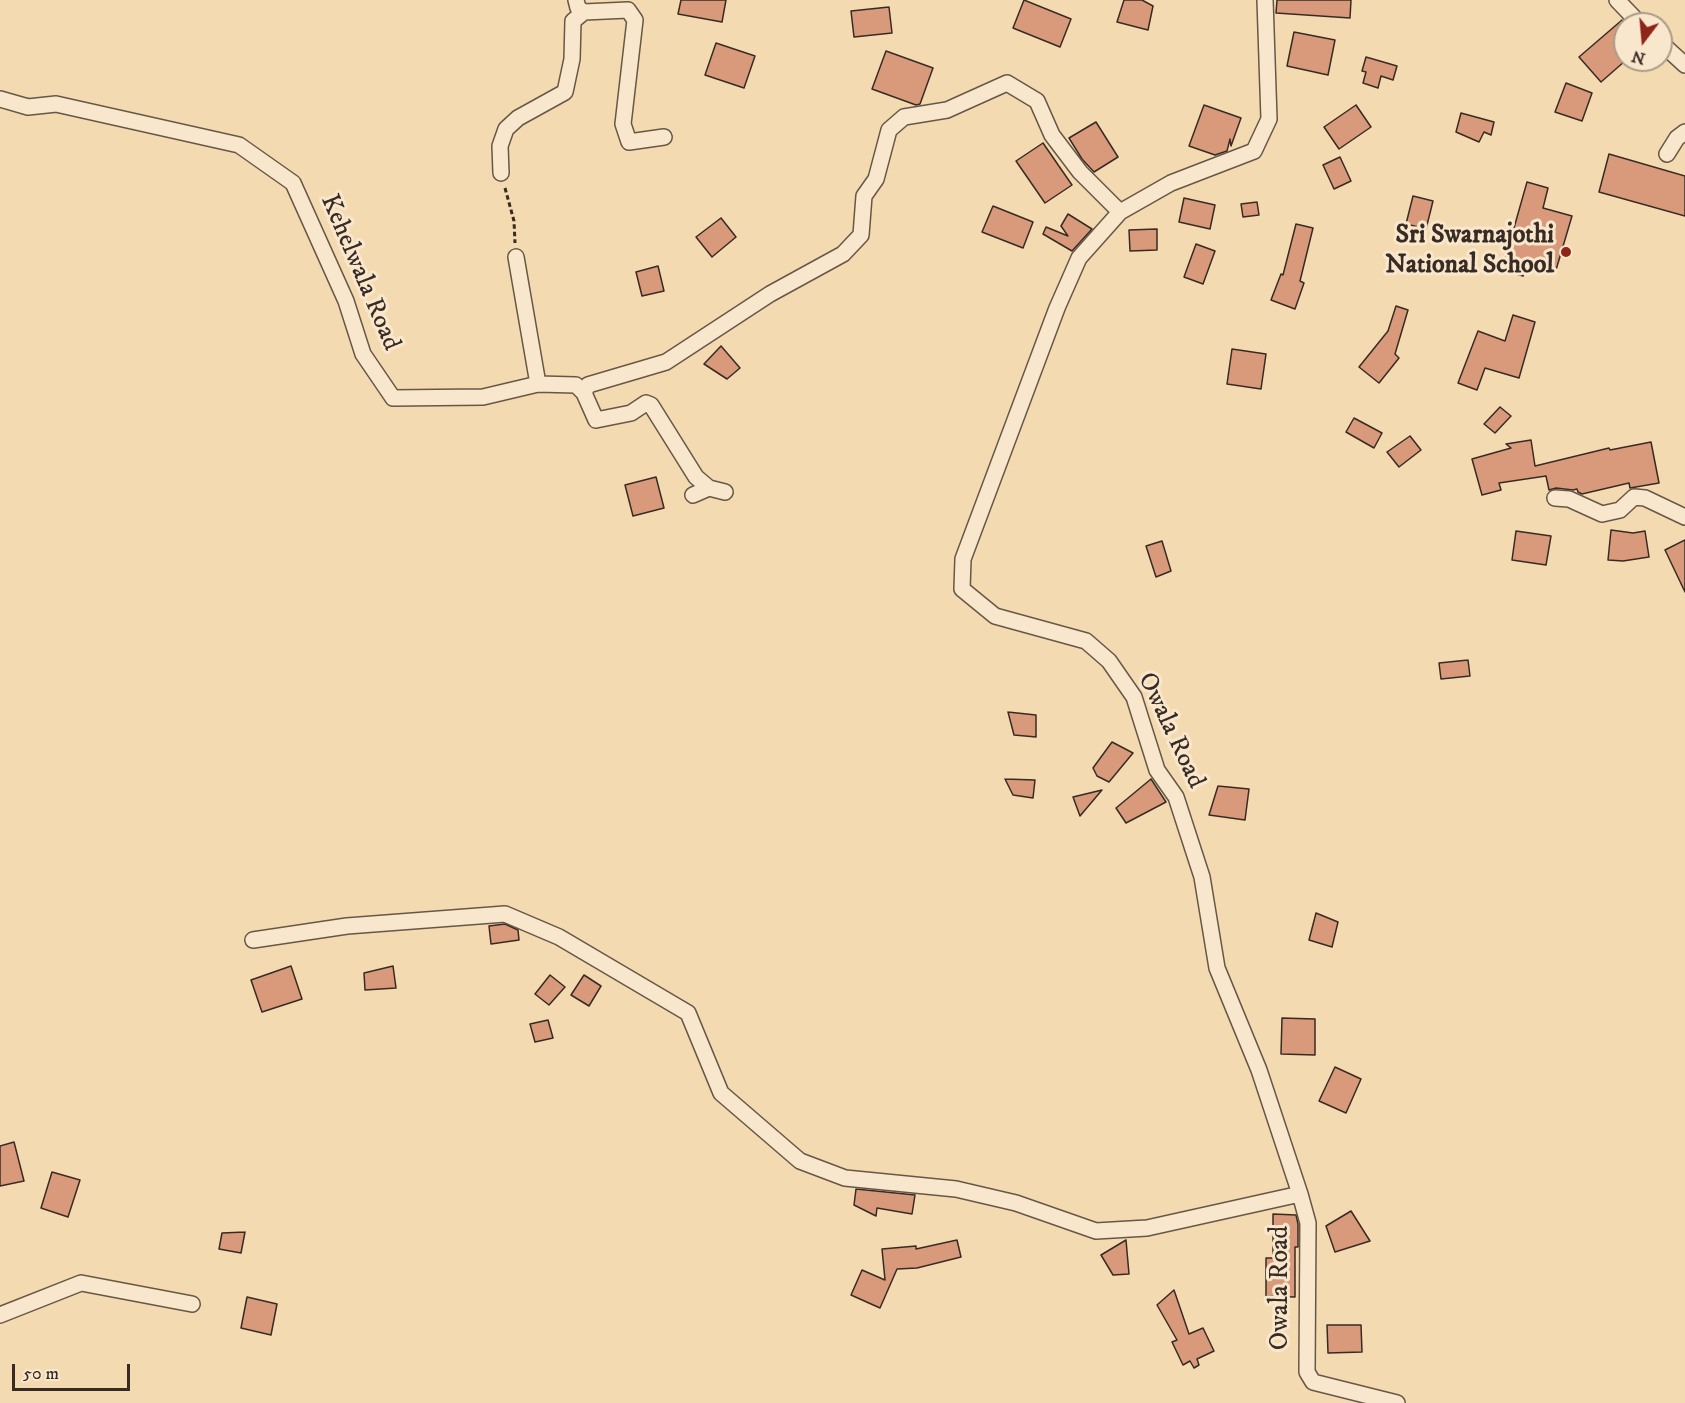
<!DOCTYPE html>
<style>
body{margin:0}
#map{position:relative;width:1685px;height:1403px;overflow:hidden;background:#f4dab0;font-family:"IM FELL DW Pica",serif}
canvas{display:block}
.north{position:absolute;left:1613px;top:12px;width:60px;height:60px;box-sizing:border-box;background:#f8e7cc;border:2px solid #ab9c89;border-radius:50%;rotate:196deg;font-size:16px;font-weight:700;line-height:24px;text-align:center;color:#382b24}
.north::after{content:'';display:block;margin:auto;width:21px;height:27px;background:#8f2418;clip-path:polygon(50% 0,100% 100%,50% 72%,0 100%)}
.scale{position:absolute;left:12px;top:1364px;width:118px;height:27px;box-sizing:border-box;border:3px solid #382b24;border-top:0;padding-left:8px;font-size:18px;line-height:21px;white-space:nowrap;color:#382b24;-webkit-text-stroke:4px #f8e7cc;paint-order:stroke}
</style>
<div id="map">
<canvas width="1685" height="1403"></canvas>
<div class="north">N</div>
<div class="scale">50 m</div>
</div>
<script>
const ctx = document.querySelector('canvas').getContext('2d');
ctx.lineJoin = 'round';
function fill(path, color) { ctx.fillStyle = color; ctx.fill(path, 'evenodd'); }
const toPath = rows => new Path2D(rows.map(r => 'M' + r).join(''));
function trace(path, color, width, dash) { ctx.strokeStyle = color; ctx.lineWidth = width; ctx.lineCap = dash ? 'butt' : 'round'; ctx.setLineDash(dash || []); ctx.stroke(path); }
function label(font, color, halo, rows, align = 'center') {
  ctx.font = font + ' "IM FELL DW Pica",serif'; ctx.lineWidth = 6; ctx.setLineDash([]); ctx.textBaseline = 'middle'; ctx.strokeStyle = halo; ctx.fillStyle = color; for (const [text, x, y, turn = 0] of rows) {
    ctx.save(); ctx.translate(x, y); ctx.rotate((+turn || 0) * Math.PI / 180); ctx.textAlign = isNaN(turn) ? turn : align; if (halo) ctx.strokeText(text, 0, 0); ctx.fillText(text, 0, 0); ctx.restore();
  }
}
const building = toPath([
 [681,0,726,0,722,22,678,14,681,0],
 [1024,0,1071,19,1060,47,1013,28,1024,0],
 [1124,0,1142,0,1153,6,1148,30,1117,22,1124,0],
 [1277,0,1351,0,1350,18,1276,13,1277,0],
 [889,7,892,33,854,37,851,11,889,7],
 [1622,20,1625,22,1625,61,1601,82,1579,57,1622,20],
 [1294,32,1335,40,1328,75,1287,66,1294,32],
 [716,43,755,56,744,88,705,75,716,43],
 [886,51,933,68,920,104,916,105,872,89,886,51],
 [1366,57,1397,66,1393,80,1381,76,1378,88,1363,83,1366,72,1362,71,1366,57],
 [1566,83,1592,93,1582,121,1555,112,1566,83],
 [1204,105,1241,118,1231,146,1230,139,1227,151,1215,155,1189,146,1204,105],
 [1356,105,1371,127,1339,149,1324,127,1356,105],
 [1461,113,1494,122,1491,135,1484,132,1479,142,1456,132,1461,113],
 [1096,122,1118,157,1094,172,1082,159,1069,138,1096,122],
 [1043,143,1072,185,1045,203,1016,161,1043,143],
 [1609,154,1685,176,1685,216,1599,192,1609,154],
 [1340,157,1351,181,1334,189,1323,165,1340,157],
 [1527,182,1548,188,1543,208,1572,216,1556,270,1527,262,1523,276,1502,270,1527,182],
 [1413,196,1433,201,1426,229,1406,224,1413,196],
 [1184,198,1215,205,1210,229,1179,222,1184,198],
 [1257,202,1259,215,1243,217,1241,204,1257,202],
 [993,206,1033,222,1023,248,982,232,993,206],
 [1068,214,1092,229,1072,251,1043,234,1046,227,1068,236,1061,226,1068,214],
 [721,218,736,237,712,257,696,237,721,218],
 [1296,224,1313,228,1300,281,1304,283,1295,309,1271,300,1281,274,1283,275,1296,224],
 [1157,229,1157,250,1130,251,1129,230,1157,229],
 [1196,244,1215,251,1203,284,1184,277,1196,244],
 [658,266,664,291,642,296,636,272,658,266],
 [1396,306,1408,310,1395,354,1399,358,1379,383,1359,367,1388,331,1396,306],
 [1513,315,1535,322,1519,378,1485,368,1477,390,1458,383,1478,331,1505,341,1513,315],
 [721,346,740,368,727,379,704,364,721,346],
 [1232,349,1266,354,1261,389,1227,384,1232,349],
 [1500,407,1511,416,1495,433,1484,424,1500,407],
 [1354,418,1382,433,1374,448,1346,432,1354,418],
 [1410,436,1421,450,1399,467,1387,452,1410,436],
 [1531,440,1535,466,1609,448,1610,450,1651,442,1659,483,1630,488,1629,483,1582,494,1578,492,1577,489,1573,490,1556,488,1549,490,1546,476,1499,483,1501,490,1482,495,1472,459,1511,448,1506,444,1531,440],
 [656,477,664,508,633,516,625,485,656,477],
 [1611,530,1633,533,1645,531,1649,557,1623,561,1608,560,1611,530],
 [1516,531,1551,536,1546,565,1512,560,1516,531],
 [1685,540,1685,592,1665,550,1685,540],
 [1162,541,1171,571,1156,577,1146,546,1162,541],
 [1468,660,1470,676,1441,679,1439,663,1468,660],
 [1008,712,1036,715,1036,737,1014,735,1008,712],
 [1112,742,1133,753,1109,782,1097,776,1093,768,1112,742],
 [1005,779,1035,780,1033,798,1013,795,1005,779],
 [1151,779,1166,802,1126,823,1116,808,1151,779],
 [1218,786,1249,789,1245,820,1209,815,1218,786],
 [1102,790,1080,816,1073,797,1102,790],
 [1316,913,1338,922,1332,947,1309,940,1316,913],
 [505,924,518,930,519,940,491,944,489,926,505,924],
 [291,966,302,999,262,1012,251,980,291,966],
 [393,966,396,988,365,990,364,973,393,966],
 [550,975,565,987,549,1005,535,994,550,975],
 [584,975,601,986,589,1006,571,995,584,975],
 [1282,1018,1315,1019,1315,1055,1281,1054,1282,1018],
 [548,1020,553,1038,535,1042,530,1024,548,1020],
 [1335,1067,1361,1079,1346,1113,1319,1101,1335,1067],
 [14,1142,24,1181,0,1186,0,1146,14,1142],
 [52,1172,80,1180,68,1217,41,1208,52,1172],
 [856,1189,915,1195,912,1214,877,1208,876,1216,854,1205,856,1189],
 [1351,1211,1370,1241,1335,1252,1326,1226,1351,1211],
 [1273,1214,1296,1215,1298,1224,1298,1247,1295,1247,1295,1297,1266,1296,1266,1258,1273,1258,1273,1214],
 [245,1232,241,1253,219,1249,222,1233,245,1232],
 [957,1240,961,1257,917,1268,897,1269,880,1308,851,1295,862,1270,885,1280,882,1249,916,1246,916,1249,957,1240],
 [1126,1240,1129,1274,1113,1275,1101,1255,1126,1240],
 [1174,1290,1189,1334,1203,1328,1214,1351,1197,1359,1199,1365,1194,1368,1190,1361,1183,1365,1172,1342,1177,1340,1157,1305,1174,1290],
 [247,1297,277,1304,271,1335,241,1328,247,1297],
 [1327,1325,1361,1325,1362,1352,1328,1353,1327,1325]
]);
fill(building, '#d89a7a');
trace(building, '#382b24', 1.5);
const street = toPath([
 [576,0,578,8,584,12,628,10,635,20,623,124,629,142,664,137],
 [1265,0,1269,119,1254,151,1171,183,1120,212,1079,258,1057,308,963,559,962,589,995,616,1086,641,1109,661,1134,697,1157,770,1176,797,1202,877,1217,968,1259,1070,1300,1194,1308,1223,1307,1372,1313,1382,1397,1403],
 [1617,0,1640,24],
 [1661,43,1685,65],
 [0,99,28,107,56,104,239,145,293,183,346,301,363,354,393,398,483,397,538,384,576,385,584,393],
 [1667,154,1677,138,1685,132],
 [501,173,500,146,506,129,518,118,565,92,572,59,573,21,584,12],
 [516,257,538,384],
 [709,488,696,477,651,405,646,403,631,413,596,420,584,393,588,385,666,362,770,294,843,254,861,235,864,196,876,179,889,130,904,117,947,110,1007,83,1037,101,1052,135,1080,172,1120,212],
 [693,495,709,488,725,492],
 [1555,498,1569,499,1602,514,1620,510,1634,497,1645,498,1685,517],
 [253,940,347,926,505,914,559,937,688,1013,721,1093,800,1161,845,1178,956,1189,1016,1203,1096,1231,1147,1228,1300,1194],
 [0,1315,81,1283,192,1304]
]);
trace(street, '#675747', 18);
trace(toPath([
 [505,188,514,221,515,243]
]), '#382b24', 3, [4.5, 3]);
trace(street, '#f8e7cc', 15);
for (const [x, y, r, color] of [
 [1566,252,6,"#8f2418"]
]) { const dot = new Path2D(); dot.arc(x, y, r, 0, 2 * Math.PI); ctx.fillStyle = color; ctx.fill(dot); trace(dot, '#f8e7cc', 2); }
label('bold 26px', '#382b24', '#f8e7cc', [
 ["Sri Swarnajothi",1554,237],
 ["National School",1554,267]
], 'right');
label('26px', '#382b24', '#f8e7cc', [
 ["Kehelwala Road",359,273,67],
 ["Owala Road",1170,731,65],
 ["Owala Road",1282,1288,-90]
]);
</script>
